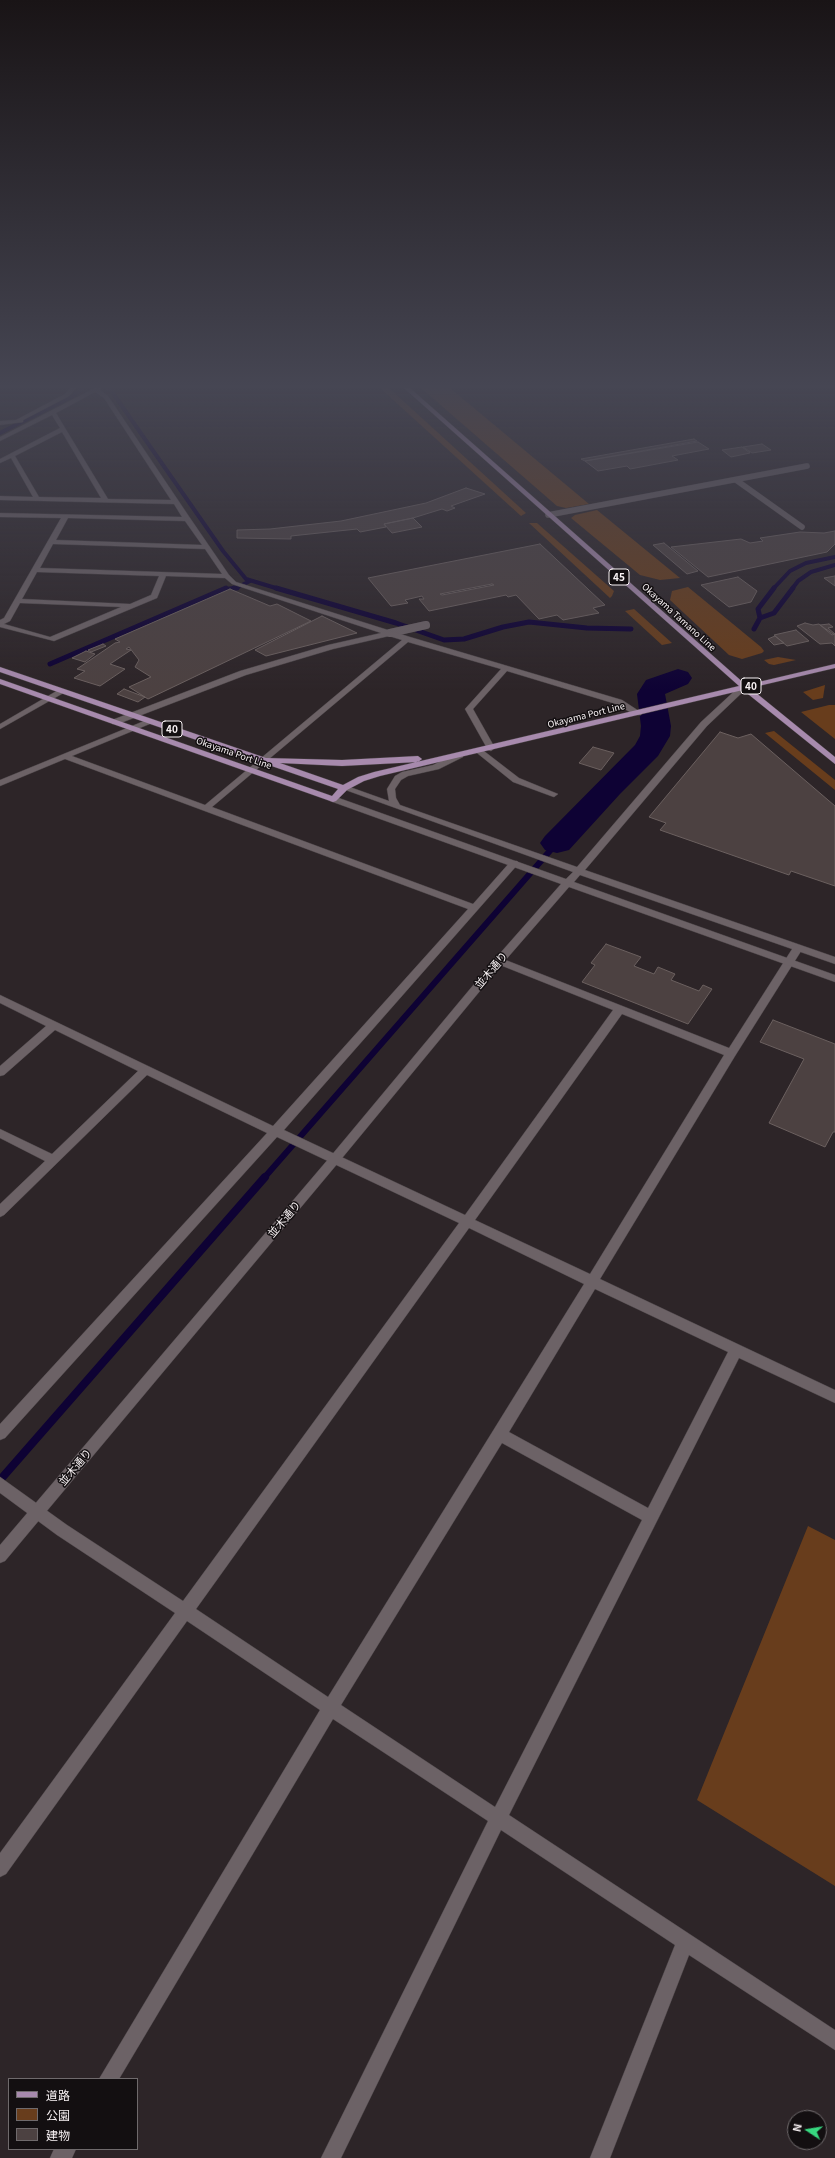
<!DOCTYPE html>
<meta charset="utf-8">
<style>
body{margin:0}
#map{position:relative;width:835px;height:2158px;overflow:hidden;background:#2d2528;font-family:Georgia,"Noto Sans JP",serif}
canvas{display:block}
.legend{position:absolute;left:8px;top:2078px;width:130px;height:72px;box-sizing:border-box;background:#130f11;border:1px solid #6f6a6c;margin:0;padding:5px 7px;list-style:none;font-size:12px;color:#f8f2f4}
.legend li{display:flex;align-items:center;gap:8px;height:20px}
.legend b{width:20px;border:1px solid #6f6a6c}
.north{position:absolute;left:787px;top:2110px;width:40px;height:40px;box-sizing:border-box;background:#130f11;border:1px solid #6f6a6c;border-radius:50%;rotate:282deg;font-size:11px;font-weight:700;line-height:16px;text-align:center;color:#f8f2f4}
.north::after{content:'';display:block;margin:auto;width:14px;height:18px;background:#37d880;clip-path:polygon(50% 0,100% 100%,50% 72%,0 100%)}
</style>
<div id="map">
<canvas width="835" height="2158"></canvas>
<ul class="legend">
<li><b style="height:5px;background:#a78aad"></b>道路</li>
<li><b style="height:11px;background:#683d1c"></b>公園</li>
<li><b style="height:11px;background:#4c4141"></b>建物</li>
</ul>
<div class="north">N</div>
</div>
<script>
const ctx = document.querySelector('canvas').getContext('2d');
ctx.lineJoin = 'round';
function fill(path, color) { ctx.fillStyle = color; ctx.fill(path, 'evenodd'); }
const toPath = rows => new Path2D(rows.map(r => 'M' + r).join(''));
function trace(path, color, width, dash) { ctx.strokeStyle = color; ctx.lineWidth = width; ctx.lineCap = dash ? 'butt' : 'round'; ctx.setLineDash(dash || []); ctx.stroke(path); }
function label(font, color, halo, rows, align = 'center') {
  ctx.font = font + ' Georgia,"Noto Sans JP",serif'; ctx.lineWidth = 3; ctx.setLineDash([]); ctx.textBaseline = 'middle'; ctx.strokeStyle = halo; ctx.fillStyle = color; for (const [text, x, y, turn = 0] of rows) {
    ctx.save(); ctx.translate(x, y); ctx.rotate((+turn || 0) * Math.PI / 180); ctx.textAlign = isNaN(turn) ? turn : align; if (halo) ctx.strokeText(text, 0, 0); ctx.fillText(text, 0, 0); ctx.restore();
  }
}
fill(toPath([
 [380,388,389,388,526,513,521,516],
 [421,388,450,388,589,504,566,508,557,506],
 [597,510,680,578,660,580,640,575,571,518,575,515],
 [529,523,537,523,614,591,612,596,610,598],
 [688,587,761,647,764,651,762,653,742,659,729,655,670,600,672,591],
 [634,609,672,643,662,645,625,611],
 [778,657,796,660,774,665,769,664,764,660],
 [825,685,823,698,813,700,803,692],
 [829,705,835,705,835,739,801,712],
 [774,731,835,780,835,790,765,733],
 [808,1526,835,1540,835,1886,697,1800]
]), '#683d1c');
trace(toPath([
 [107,388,110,389,223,551,246,579,279,589],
 [0,433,73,396,83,388],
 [224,589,236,588,250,581],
 [773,589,790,571,806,563,835,557],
 [792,589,798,581,811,572,835,565]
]), '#0e0234', 4);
trace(toPath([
 [234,588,237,588],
 [276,588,396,623,444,640,464,639,503,627,529,622,587,628,631,629],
 [760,618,758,609,774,588],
 [754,629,760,618,774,613,793,588],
 [50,664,226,588],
 [554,846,557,843]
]), '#0e0234', 5);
trace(toPath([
 [264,1178,555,845]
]), '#0e0234', 6);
trace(toPath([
 [0,1480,265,1177]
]), '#0e0234', 8);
fill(toPath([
 [678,669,688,672,692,678,688,684,665,694,671,726,670,736,658,756,620,794,569,850,557,853,545,850,540,843,545,836,635,745,640,736,641,726,637,694,646,680,678,669]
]), '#0e0234');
const building = toPath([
 [694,439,697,441,585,461,581,459,694,439],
 [698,442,709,449,672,456,678,460,630,469,627,466,598,471,585,461,698,442],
 [762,444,771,450,752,453,743,447,762,444],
 [742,447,750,453,731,457,722,450,742,447],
 [466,488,485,494,451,506,455,508,447,511,442,509,413,518,384,524,386,527,360,532,357,529,291,536,291,539,237,538,237,530,270,529,341,521,426,503,466,488],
 [413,518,422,527,392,533,384,524,413,518],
 [835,531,835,544,827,552,708,577,671,547,741,539,750,543,763,541,760,538,800,532,824,533,835,531],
 [664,543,698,571,687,574,653,545,664,543],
 [540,544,605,605,593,608,599,613,563,620,557,615,539,619,516,595,508,597,506,595,429,611,419,599,424,599,422,596,405,600,408,603,391,606,368,578,540,544],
 [492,584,494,585,442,595,440,594,492,584],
 [835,576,835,586,824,578,835,576],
 [738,577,757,591,751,602,729,607,701,585,738,577],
 [230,589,270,606,277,604,311,621,148,699,129,687,151,677,135,667,139,660,129,647,126,649,131,650,110,664,125,669,100,686,74,678,85,671,77,669,115,643,120,642,115,639,230,589],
 [322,616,357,633,266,656,255,650,322,616],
 [805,623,813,625,819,624,832,635,835,634,835,646,832,643,820,644,797,626,805,623],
 [829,624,833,627,828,628,835,634,833,634,820,625,829,624],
 [796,630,809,641,787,646,774,635,796,630],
 [775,636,784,643,774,645,768,639,775,636],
 [103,644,106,646,91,652,88,650,103,644],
 [86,651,95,654,85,662,72,658,86,651],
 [124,689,145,697,138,702,117,694,124,689],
 [720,732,738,738,751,734,835,806,835,886,791,871,789,875,660,830,666,823,649,817,720,732],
 [593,747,614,753,601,770,579,763,593,747],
 [606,944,641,957,634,966,654,974,658,967,675,974,671,980,699,991,703,985,712,989,688,1024,582,982,595,965,591,963,606,944],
 [773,1020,835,1044,835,1132,833,1132,825,1147,769,1123,804,1059,760,1042,773,1020]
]);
fill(building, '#4c4141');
trace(building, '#6b605f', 1);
const serviceFar1 = toPath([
 [736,480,802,527],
 [548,515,807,466]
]);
const service = toPath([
 [390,633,426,625]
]);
const minor = toPath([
 [70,388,76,388,69,396,23,420,23,422,0,425,0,421,16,420,65,394,70,388],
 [95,388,102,388,100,390,108,396,190,518,229,575,236,582,410,637,622,700,642,713,641,715,635,715,616,704,507,671,473,709,495,748,491,751,488,750,465,709,501,669,408,642,212,807,473,904,511,861,517,861,519,863,284,1130,465,1215,613,1010,495,963,494,961,495,959,503,959,729,1048,794,946,802,946,803,948,735,1056,600,1279,835,1390,835,1403,739,1358,509,1815,835,2030,835,2050,689,1955,610,2158,590,2158,675,1945,501,1830,341,2158,321,2158,488,1821,333,1719,119,2079,99,2079,320,1710,187,1621,6,1874,0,1877,0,1853,175,1613,57,1535,0,1493,0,1477,67,1525,183,1601,459,1223,277,1137,5,1438,0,1440,0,1424,267,1133,147,1075,4,1215,0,1217,0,1204,45,1161,0,1138,0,1129,52,1154,138,1071,55,1030,4,1075,0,1076,0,1066,46,1026,0,1003,0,995,273,1126,468,909,65,759,0,786,0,780,149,719,152,719,152,723,72,756,205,805,402,640,389,636,333,649,246,675,118,724,112,724,112,720,240,671,328,645,381,633,232,584,225,578,166,576,157,598,54,641,0,627,0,620,4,618,61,518,0,517,0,513,182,517,174,504,0,500,0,496,33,497,11,458,0,463,0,459,60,428,52,415,0,441,0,437,95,388],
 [95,392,104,398,171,500,108,499,56,413,95,392],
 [62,432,101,498,39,497,15,456,62,432],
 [68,518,185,521,202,545,56,540,68,518],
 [53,544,205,549,222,574,40,568,53,544],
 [37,572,159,576,151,595,130,604,22,599,37,572],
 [20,603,121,607,50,637,4,624,10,621,20,603],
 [622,1014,724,1055,590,1274,475,1220,622,1014],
 [469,1228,584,1284,328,1697,196,1609,469,1228],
 [595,1289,728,1352,648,1508,509,1432,595,1289],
 [502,1443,642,1520,495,1807,341,1705,502,1443],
 [60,689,67,691,0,729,0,724,60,689],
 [480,748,519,778,558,794,554,797,551,796,513,782,477,753,477,749,480,748],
 [54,2149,76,2149,72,2158,50,2158,54,2149]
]);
const tertiary = toPath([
 [741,685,748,687,707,726,585,870,835,957,835,964,580,875,574,882,835,975,835,982,569,887,503,963,338,1163,5,1561,0,1563,0,1545,330,1157,495,959,561,884,330,801,330,797,336,797,566,879,573,872,340,788,341,786,347,786,389,801,387,789,395,776,402,772,433,765,457,753,463,753,463,757,439,769,408,776,401,780,395,789,396,798,400,805,577,867,701,722,741,685]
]);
const primary = toPath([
 [404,388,410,388,746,685,835,664,835,668,750,688,835,757,835,764,743,690,380,776,364,781,347,790,336,801,333,802,0,684,0,679,332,796,338,789,0,672,0,667,266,758,342,760,418,756,422,759,418,762,342,766,280,763,343,785,358,777,374,772,739,686,404,388]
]);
trace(serviceFar1, '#474043', 6);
trace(service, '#474043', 8);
trace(minor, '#474043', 1);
trace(tertiary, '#474043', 1);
trace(primary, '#474043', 1);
trace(serviceFar1, '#6c6266', 5.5);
trace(service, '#6c6266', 8);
fill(minor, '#6c6266');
fill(tertiary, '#6c6266');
fill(primary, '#a78aad');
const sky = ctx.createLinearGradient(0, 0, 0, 691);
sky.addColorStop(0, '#191416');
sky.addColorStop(0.56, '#464653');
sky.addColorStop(1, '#46465300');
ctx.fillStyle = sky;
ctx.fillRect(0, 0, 835, 691);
label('9px', '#f8f2f4', '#130f11', [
 ["Okayama Tamano Line",679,617,42],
 ["Okayama Port Line",586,715,-14],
 ["Okayama Port Line",234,753,19]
]);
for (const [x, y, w] of [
 [619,577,20],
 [751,686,20],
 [172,729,20]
]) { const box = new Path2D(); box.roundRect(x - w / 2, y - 8, w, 16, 3); ctx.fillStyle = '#130f11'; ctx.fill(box); trace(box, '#f8f2f4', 1); }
label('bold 10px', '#f8f2f4', null, [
 ["45",619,577],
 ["40",751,686],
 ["40",172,729]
]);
label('11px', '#f8f2f4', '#130f11', [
 ["並木通り",491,970,-50],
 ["並木通り",284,1219,-50],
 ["並木通り",75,1467,-50]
]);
</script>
